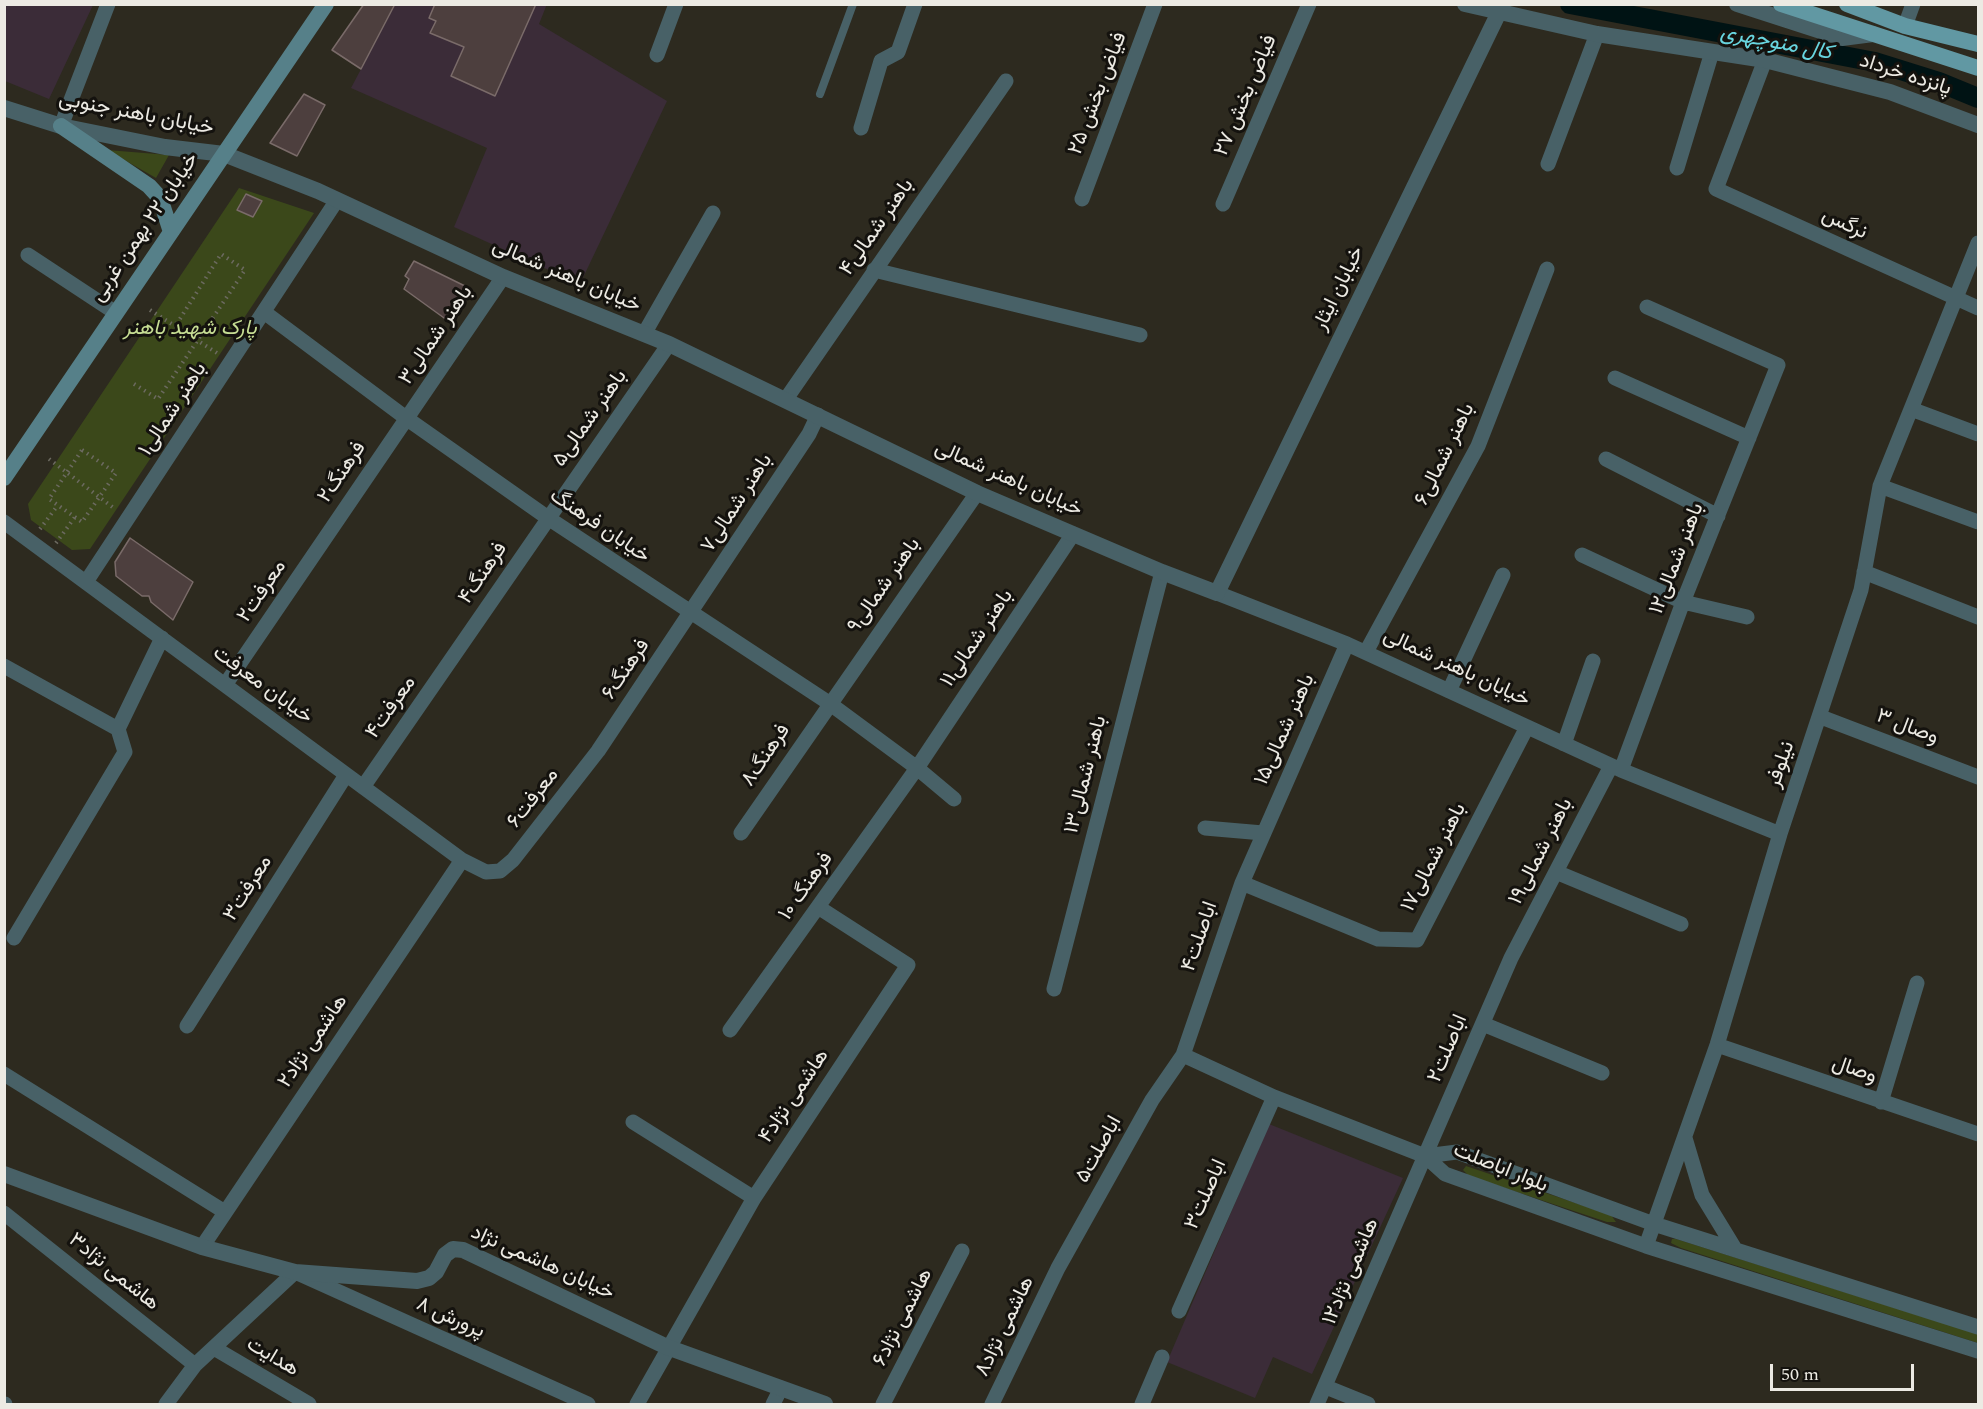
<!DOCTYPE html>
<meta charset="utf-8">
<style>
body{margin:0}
#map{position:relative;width:1983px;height:1409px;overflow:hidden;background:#2d2a1f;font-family:Spectral,serif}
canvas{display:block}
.frame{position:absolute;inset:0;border:6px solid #eceae3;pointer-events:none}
.scale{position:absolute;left:1770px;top:1364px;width:144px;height:27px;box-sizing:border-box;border:3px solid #eceae3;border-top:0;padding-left:8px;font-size:18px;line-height:21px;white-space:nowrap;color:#eceae3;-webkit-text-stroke:4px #14120e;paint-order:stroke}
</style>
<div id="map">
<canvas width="1983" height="1409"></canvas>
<div class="frame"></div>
<div class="scale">50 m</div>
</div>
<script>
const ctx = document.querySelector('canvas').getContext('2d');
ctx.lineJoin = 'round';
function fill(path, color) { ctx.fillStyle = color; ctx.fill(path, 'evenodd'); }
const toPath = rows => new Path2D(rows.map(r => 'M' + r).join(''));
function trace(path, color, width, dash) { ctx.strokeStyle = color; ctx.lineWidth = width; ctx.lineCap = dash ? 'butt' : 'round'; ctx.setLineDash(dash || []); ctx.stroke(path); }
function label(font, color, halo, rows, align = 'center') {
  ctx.font = font + ' Spectral,Vazirmatn,serif'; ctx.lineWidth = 6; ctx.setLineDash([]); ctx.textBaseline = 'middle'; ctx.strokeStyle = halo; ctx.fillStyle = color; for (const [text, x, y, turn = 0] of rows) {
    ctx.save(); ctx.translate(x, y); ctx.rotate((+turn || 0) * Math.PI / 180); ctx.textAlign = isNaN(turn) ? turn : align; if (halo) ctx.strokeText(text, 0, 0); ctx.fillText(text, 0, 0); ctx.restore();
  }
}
fill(toPath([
 [547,4,539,24,667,101,580,284,454,227,487,148,351,88,395,5],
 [4,5,93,5,49,99,5,81],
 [1269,1124,1403,1178,1312,1374,1273,1357,1255,1398,1167,1362]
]), '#3b2c38');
fill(toPath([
 [107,150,169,155,156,178],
 [239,188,314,213,90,549,72,550,31,520,28,504],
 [1466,1166,1611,1215,1616,1222,1607,1222,1469,1176,1463,1170],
 [1672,1239,1676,1239,1978,1334,1978,1343,1681,1248,1671,1243]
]), '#3b481a');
trace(toPath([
 [1570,4,1875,62,1939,82,1978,98]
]), '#001314', 20);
const building = toPath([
 [364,4,395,4,361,69,332,50,364,4],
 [435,4,536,4,495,96,451,76,464,47,430,33,436,21,429,18,435,4],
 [304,94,325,105,297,156,270,143,304,94],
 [246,194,262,201,253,217,237,210,246,194],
 [414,261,469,288,469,296,451,323,404,289,409,279,405,276,414,261],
 [130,538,193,582,173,620,151,602,149,596,142,596,116,576,115,562,130,538]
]);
fill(building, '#4d3f3e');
trace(building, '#7a6b69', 1.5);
trace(toPath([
 [150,310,217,353],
 [134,384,158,399,245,270,221,254,176,325],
 [82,450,116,473,82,522,49,499,82,450],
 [49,459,115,509],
 [40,529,58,505],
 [56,543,75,517]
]), '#6c6a60', 4, [1.5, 4.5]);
trace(toPath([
 [820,94,853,4]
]), '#486167', 8);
trace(toPath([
 [1905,26,1913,4],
 [657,55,676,4],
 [1765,60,1716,189,1978,308],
 [61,126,108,4],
 [861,128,881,61,898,52,915,4],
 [1548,164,1597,34],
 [1677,168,1712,52],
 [1082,199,1155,4],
 [1223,204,1309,4],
 [28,255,116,313],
 [874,270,1140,335],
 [264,312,406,418,548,518,829,703,917,768,954,799],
 [644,334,713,213],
 [1615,378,1749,438],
 [786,399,1006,81],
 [1911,409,1978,434],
 [1606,459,1718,516],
 [1880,486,1978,522],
 [4,522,462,860,486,872,500,871,513,860,598,751,809,434,818,415],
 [1582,555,1683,602,1747,617],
 [1864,572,1978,617],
 [86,582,337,200],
 [1217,593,1347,644,1621,770,1780,834],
 [1366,652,1478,446,1547,269],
 [4,666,118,729,125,752,14,938],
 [225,685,503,277],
 [1449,691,1503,575],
 [1821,717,1978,777],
 [118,729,162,638],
 [1564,744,1593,661],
 [1621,770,1683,602,1778,365,1647,307],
 [363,787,669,344],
 [1205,828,1263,833],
 [741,833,977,493],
 [1556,872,1681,924],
 [1242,883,1378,939,1417,940,1527,727],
 [1054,989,1162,572],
 [1483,1024,1602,1073],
 [187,1026,346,775],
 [730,1030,917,768,1073,534],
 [1717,1045,1978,1134],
 [1183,1055,1274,1097,1425,1156,1445,1174,1646,1246,1978,1351],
 [4,1074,225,1212],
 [1881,1102,1917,983],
 [633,1122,754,1198],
 [1685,1138,1702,1195,1735,1249],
 [1425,1156,1457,1152,1654,1224,1978,1327],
 [4,1213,195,1365],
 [1646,1246,1717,1045,1780,834,1861,590,1880,486,1978,243],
 [202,1247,462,860],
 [1179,1311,1274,1097],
 [214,1348,309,1404],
 [1326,1387,1368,1404],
 [4,1404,5,1404],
 [166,1404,195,1365,295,1272,588,1404],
 [637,1404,754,1198,908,965,818,907],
 [773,1404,781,1388],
 [883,1404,962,1251],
 [992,1404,1058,1268,1152,1100,1183,1055,1242,883,1347,644],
 [1142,1404,1162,1357],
 [1317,1404,1511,958,1611,766]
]), '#486167', 15);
trace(toPath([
 [1465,4,1597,34,1765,60,1890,92,1978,125],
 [1737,4,1842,38,1873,34],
 [4,108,61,126,165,147,224,154,318,191,503,277,669,344,977,493,1162,572,1217,593,1503,4],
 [4,1174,202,1247,295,1272,417,1281,429,1278,436,1272,445,1255,453,1249,463,1250,667,1347,825,1404]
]), '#486167', 16);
trace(toPath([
 [61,126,149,186,160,198,171,232],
 [4,478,326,4]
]), '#568089', 16);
trace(toPath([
 [1781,4,1978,68],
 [1847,4,1905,26,1978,44]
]), '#6198a3', 16);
label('21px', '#eceae3', '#14120e', [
 ["پانزده خرداد",1905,76,18],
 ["فیاض بخش ۲۵",1099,94,-69],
 ["فیاض بخش ۲۷",1247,96,-67],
 ["خیابان باهنر جنوبی",136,115,11],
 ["نرگس",1844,225,25],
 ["خیابان ۲۲ بهمن غربی",146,228,-56],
 ["باهنر شمالی۴",878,228,-55],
 ["خیابان باهنر شمالی",566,277,23],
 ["خیابان ایثار",1340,289,-64],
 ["باهنر شمالی۳",437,336,-56],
 ["باهنر شمالی۱",174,410,-57],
 ["باهنر شمالی۵",591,419,-55],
 ["باهنر شمالی۶",1446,455,-64],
 ["فرهنگ۲",343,473,-56],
 ["خیابان باهنر شمالی",1008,480,24],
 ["باهنر شمالی۷",738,504,-57],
 ["خیابان فرهنگ",599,527,34],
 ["باهنر شمالی۱۲",1678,559,-69],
 ["فرهنگ۴",484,574,-56],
 ["باهنر شمالی۹",885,586,-55],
 ["معرفت۲",263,592,-56],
 ["باهنر شمالی۱۱",978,639,-56],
 ["خیابان باهنر شمالی",1456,669,25],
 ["فرهنگ۶",627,670,-56],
 ["خیابان معرفت",262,686,36],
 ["معرفت۴",392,708,-55],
 ["وصال ۳",1907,728,21],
 ["باهنر شمالی۱۵",1286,730,-66],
 ["فرهنگ۸",767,756,-56],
 ["نیلوفر",1782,765,-71],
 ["باهنر شمالی۱۳",1087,775,-76],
 ["معرفت۶",534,799,-52],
 ["باهنر شمالی۱۹",1542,852,-63],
 ["باهنر شمالی۱۷",1435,858,-63],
 ["فرهنگ ۱۰",807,887,-55],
 ["معرفت۳",249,889,-58],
 ["اباصلت۴",1201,937,-71],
 ["هاشمی نژاد۲",314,1042,-56],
 ["اباصلت۲",1449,1049,-67],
 ["وصال",1854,1071,19],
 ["هاشمی نژاد۴",795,1097,-56],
 ["اباصلت۵",1100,1150,-61],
 ["بلوار اباصلت",1500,1169,22],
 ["اباصلت۳",1207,1195,-66],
 ["خیابان هاشمی نژاد",542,1264,24],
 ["هاشمی نژاد۱۲",1352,1272,-67],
 ["هاشمی نژاد۳",113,1273,39],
 ["هاشمی نژاد۶",904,1318,-63],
 ["پرورش ۸",450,1319,24],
 ["هاشمی نژاد۸",1006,1327,-64],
 ["هدایت",272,1358,31]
]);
label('italic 21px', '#c6dd93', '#14120e', [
 ["پارک شهید باهنر",190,330]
]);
label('italic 22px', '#68d5df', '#14120e', [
 ["کال منوچهری",1776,44,11]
]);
</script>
